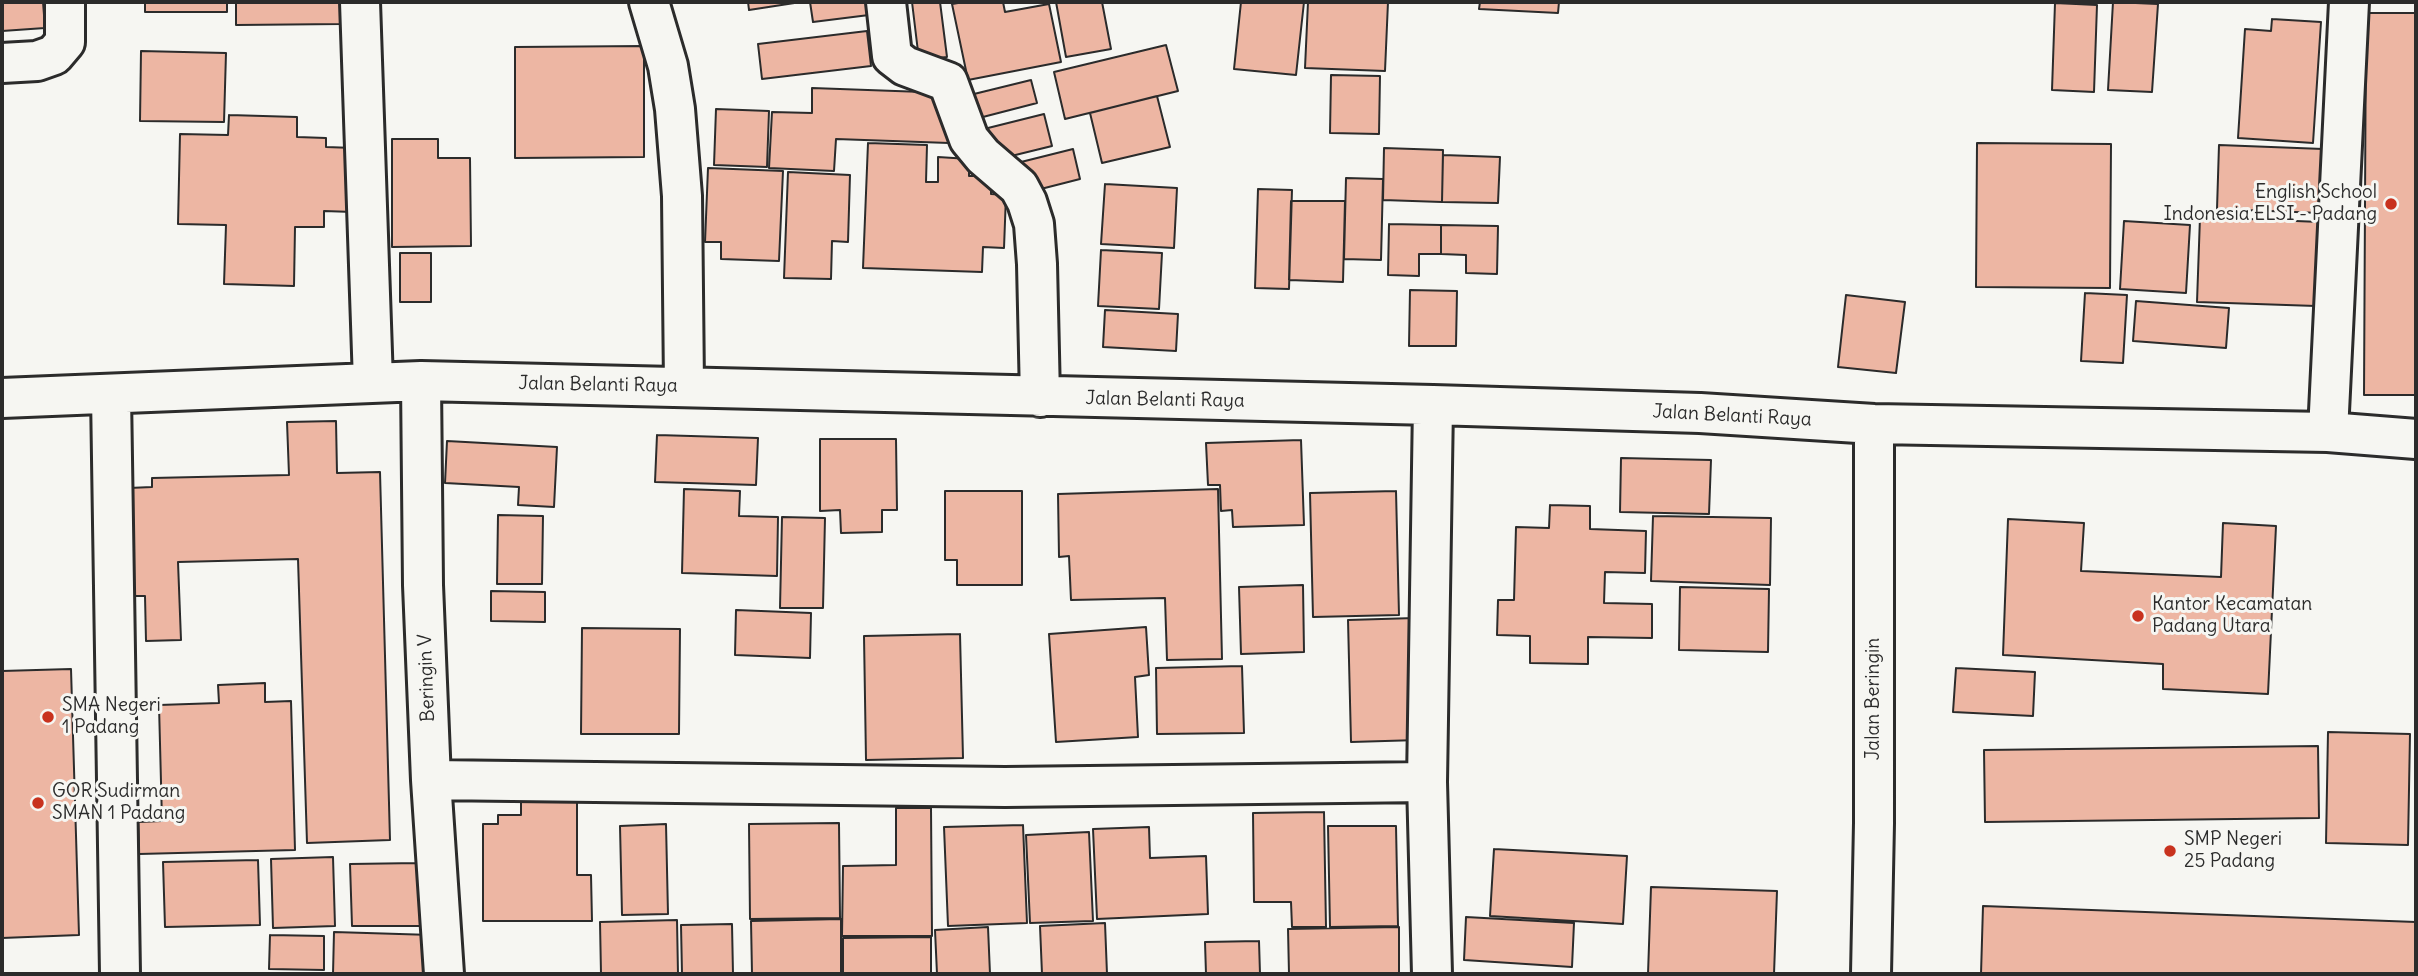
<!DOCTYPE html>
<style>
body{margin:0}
#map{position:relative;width:2418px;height:976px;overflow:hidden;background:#f6f6f2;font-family:Delius,sans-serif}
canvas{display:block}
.frame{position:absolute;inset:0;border:4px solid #2b2b2b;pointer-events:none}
</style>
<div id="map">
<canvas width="2418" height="976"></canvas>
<div class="frame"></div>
</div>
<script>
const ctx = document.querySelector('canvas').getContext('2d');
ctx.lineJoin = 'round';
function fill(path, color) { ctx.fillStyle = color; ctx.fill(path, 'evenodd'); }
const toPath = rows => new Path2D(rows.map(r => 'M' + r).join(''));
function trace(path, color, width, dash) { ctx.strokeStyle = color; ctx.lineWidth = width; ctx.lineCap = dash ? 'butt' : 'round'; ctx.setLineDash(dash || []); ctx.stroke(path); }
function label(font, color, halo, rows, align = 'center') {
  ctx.font = font + ' Delius,sans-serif'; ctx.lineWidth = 6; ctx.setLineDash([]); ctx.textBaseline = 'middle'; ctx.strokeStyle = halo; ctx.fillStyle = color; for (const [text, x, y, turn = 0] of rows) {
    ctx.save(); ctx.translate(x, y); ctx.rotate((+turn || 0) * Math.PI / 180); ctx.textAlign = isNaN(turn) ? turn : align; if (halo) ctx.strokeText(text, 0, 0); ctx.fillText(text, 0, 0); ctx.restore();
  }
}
const building = toPath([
 [2,2,43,2,45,28,2,31,2,2],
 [145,2,227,2,227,12,145,12,145,2],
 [236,2,342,2,342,24,236,25,236,2],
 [748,2,801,2,749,10,748,2],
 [810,2,875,2,877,14,813,22,810,2],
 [912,2,940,2,947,57,919,60,912,2],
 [964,2,1003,2,1005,12,1049,4,1061,62,968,80,952,4,964,2],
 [1056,2,1102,2,1111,49,1066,57,1056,2],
 [1241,2,1304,2,1296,75,1234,69,1241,2],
 [1308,2,1388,2,1385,71,1305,68,1308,2],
 [1480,2,1559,2,1558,13,1479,9,1480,2],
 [2113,2,2158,4,2152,92,2108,90,2113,2],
 [2055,3,2097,5,2094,92,2052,90,2055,3],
 [2366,13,2416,13,2416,395,2364,395,2366,13],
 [2272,19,2321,22,2313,143,2238,138,2245,29,2271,31,2272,19],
 [867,31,871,66,762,79,758,44,867,31],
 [1166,45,1178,91,1065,119,1054,72,1166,45],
 [644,46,644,157,515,158,515,47,644,46],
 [141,51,226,53,224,122,140,121,141,51],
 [1331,75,1380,76,1379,134,1330,133,1331,75],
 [1031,80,1037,103,979,118,974,94,1031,80],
 [812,88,951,93,949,143,836,139,834,171,769,168,772,112,812,113,812,88],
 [1157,96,1170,147,1102,163,1090,113,1157,96],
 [716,109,769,111,767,167,714,165,716,109],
 [1044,114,1052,146,995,160,988,128,1044,114],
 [229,115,297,117,297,137,326,138,326,147,354,148,353,212,324,211,324,227,295,227,294,286,224,284,226,225,178,224,180,134,228,135,229,115],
 [392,139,438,139,438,158,470,158,471,246,392,247,392,139],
 [868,143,927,145,926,182,938,182,938,157,969,159,969,176,991,176,991,194,1006,195,1004,248,983,247,982,272,863,268,868,143],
 [1977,143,2111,144,2110,288,1976,287,1977,143],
 [2219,145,2323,149,2321,213,2217,209,2219,145],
 [1384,148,1443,150,1442,202,1383,200,1384,148],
 [1073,149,1080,179,1029,192,1021,162,1073,149],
 [1443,155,1500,157,1498,203,1442,202,1443,155],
 [708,168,783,171,779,261,721,259,721,242,705,242,708,168],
 [788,172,850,175,848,242,832,241,831,279,784,278,788,172],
 [1346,178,1383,179,1381,260,1344,259,1346,178],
 [1105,184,1177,188,1174,248,1101,244,1105,184],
 [1258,189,1292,190,1289,289,1255,288,1258,189],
 [1291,201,1345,201,1343,282,1289,280,1291,201],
 [2200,217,2320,222,2316,306,2197,302,2200,217],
 [2124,221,2190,225,2186,293,2120,289,2124,221],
 [1389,224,1441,225,1441,254,1419,254,1419,276,1388,275,1389,224],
 [1441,225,1498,226,1497,274,1466,273,1466,255,1441,254,1441,225],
 [1101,250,1162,253,1159,309,1098,306,1101,250],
 [400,253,431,253,431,302,400,302,400,253],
 [1410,290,1457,291,1456,346,1409,346,1410,290],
 [2085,293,2127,295,2123,363,2081,361,2085,293],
 [1846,295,1905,302,1896,373,1838,367,1846,295],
 [2136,301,2229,308,2226,348,2133,341,2136,301],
 [1105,310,1178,314,1176,351,1103,347,1105,310],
 [336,421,337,473,380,472,390,840,307,843,298,559,178,562,181,640,146,641,145,596,132,596,129,488,152,487,152,478,289,475,287,422,336,421],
 [657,435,758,438,756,485,655,482,657,435],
 [820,439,896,439,897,510,882,510,882,532,841,533,840,510,820,511,820,439],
 [1301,440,1304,525,1233,527,1232,510,1221,511,1220,485,1208,485,1206,443,1301,440],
 [447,441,557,447,554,507,518,505,519,487,445,483,447,441],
 [1621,458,1711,460,1709,514,1620,512,1621,458],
 [684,489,740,491,739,516,778,517,777,576,682,573,684,489],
 [1218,489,1222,659,1167,660,1165,598,1071,600,1069,556,1059,557,1058,494,1218,489],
 [945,491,1022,491,1022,585,957,585,957,560,945,560,945,491],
 [1396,491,1399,615,1313,617,1310,493,1396,491],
 [1550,505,1590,506,1590,529,1646,531,1645,573,1605,572,1604,603,1652,604,1652,638,1588,637,1588,664,1530,663,1530,636,1497,635,1498,600,1514,600,1516,527,1549,528,1550,505],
 [498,515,543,516,542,584,497,584,498,515],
 [1653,516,1771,518,1770,585,1651,581,1653,516],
 [782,517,825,518,823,608,780,608,782,517],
 [2008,519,2084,523,2081,571,2221,577,2223,523,2276,526,2268,694,2163,689,2163,664,2003,655,2008,519],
 [1303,585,1304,652,1241,654,1239,587,1303,585],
 [1680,587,1769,589,1768,652,1679,650,1680,587],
 [491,591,545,592,545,622,491,621,491,591],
 [736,610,811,613,810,658,735,655,736,610],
 [1415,618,1419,740,1351,742,1348,620,1415,618],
 [1146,627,1149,675,1135,677,1138,737,1056,742,1049,634,1146,627],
 [582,628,680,629,679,734,581,734,582,628],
 [960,634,963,758,866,760,864,636,960,634],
 [1242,666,1244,733,1157,734,1156,668,1242,666],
 [1956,668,2035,672,2033,716,1953,712,1956,668],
 [71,669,79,935,2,938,2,671,71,669],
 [265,683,265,702,291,701,295,850,139,854,138,822,162,821,159,705,219,703,218,685,265,683],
 [2328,732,2410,734,2408,845,2326,843,2328,732],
 [2318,746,2319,818,1985,822,1984,750,2318,746],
 [577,801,577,875,591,875,592,921,483,921,483,824,498,824,498,815,521,815,521,802,577,801],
 [896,808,931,808,932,936,842,936,843,866,896,865,896,808],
 [1324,812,1326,927,1292,927,1291,902,1254,902,1253,813,1324,812],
 [839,823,840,918,750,919,749,824,839,823],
 [666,824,668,914,622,915,620,826,666,824],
 [1023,825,1027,923,948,926,944,827,1023,825],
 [1328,826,1396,826,1398,926,1330,927,1328,826],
 [1149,827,1150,858,1206,856,1208,914,1097,919,1093,829,1149,827],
 [1089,832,1093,921,1030,923,1026,835,1089,832],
 [1494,849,1627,856,1623,924,1490,916,1494,849],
 [333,857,335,926,273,928,271,859,333,857],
 [258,860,260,925,165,927,163,862,258,860],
 [419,863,420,926,352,926,350,864,419,863],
 [1651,887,1777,891,1774,974,1648,974,1651,887],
 [1983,906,2416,922,2416,974,1981,974,1983,906],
 [1466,917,1574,923,1572,967,1464,960,1466,917],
 [841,919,841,974,752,974,751,921,841,919],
 [677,920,678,974,601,974,600,922,677,920],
 [1105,923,1107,974,1042,974,1040,926,1105,923],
 [732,924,733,974,682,974,681,925,732,924],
 [988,927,990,974,937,974,935,930,988,927],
 [1399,927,1399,974,1289,974,1288,929,1399,927],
 [334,932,432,935,431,974,333,974,334,932],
 [270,935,324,936,324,970,269,969,270,935],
 [931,937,931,974,843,974,843,938,931,937],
 [1259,941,1260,974,1206,974,1205,942,1259,941]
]);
fill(building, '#edb6a3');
trace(building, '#2b2b2b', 2);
const minor = toPath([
 [360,2,373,382],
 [649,2,668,66,675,109,682,196,684,386],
 [886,2,892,56,905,66,948,82,969,139,983,156,1019,187,1027,202,1034,224,1037,264,1040,397],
 [2,63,37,61,54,55,65,42,65,2],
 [421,381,423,585,431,780,444,974],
 [111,394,120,974],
 [2,398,421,381,1433,405,1700,413,1874,424,2328,432,2416,439],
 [2328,432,2349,2],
 [431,780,1005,787,1427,782],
 [1432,974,1427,782,1433,405],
 [1871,974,1874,823,1874,424]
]);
trace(minor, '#2b2b2b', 44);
trace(minor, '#f6f6f2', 38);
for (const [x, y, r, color] of [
 [2391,204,7,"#c8321e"],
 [2138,616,7,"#c8321e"],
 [48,717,7,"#c8321e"],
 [38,803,7,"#c8321e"],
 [2170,851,7,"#c8321e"]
]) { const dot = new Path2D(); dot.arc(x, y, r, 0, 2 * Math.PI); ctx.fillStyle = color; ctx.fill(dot); trace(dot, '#f6f6f2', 2.5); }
label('19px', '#2b2b2b', '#f6f6f2', [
 ["English School",2377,193,"right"],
 ["Indonesia ELSI - Padang",2377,215,"right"],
 ["Kantor Kecamatan",2152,605],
 ["Padang Utara",2152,627],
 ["SMA Negeri",62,706],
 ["1 Padang",62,728],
 ["GOR Sudirman",52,792],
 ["SMAN 1 Padang",52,814],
 ["SMP Negeri",2184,840],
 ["25 Padang",2184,862]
], 'left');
label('19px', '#2b2b2b', '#f6f6f2', [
 ["Jalan Belanti Raya",598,385,1],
 ["Jalan Belanti Raya",1165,400,1],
 ["Jalan Belanti Raya",1732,416,3],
 ["Beringin V",427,678,-92],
 ["Jalan Beringin",1874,699,-90]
]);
</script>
